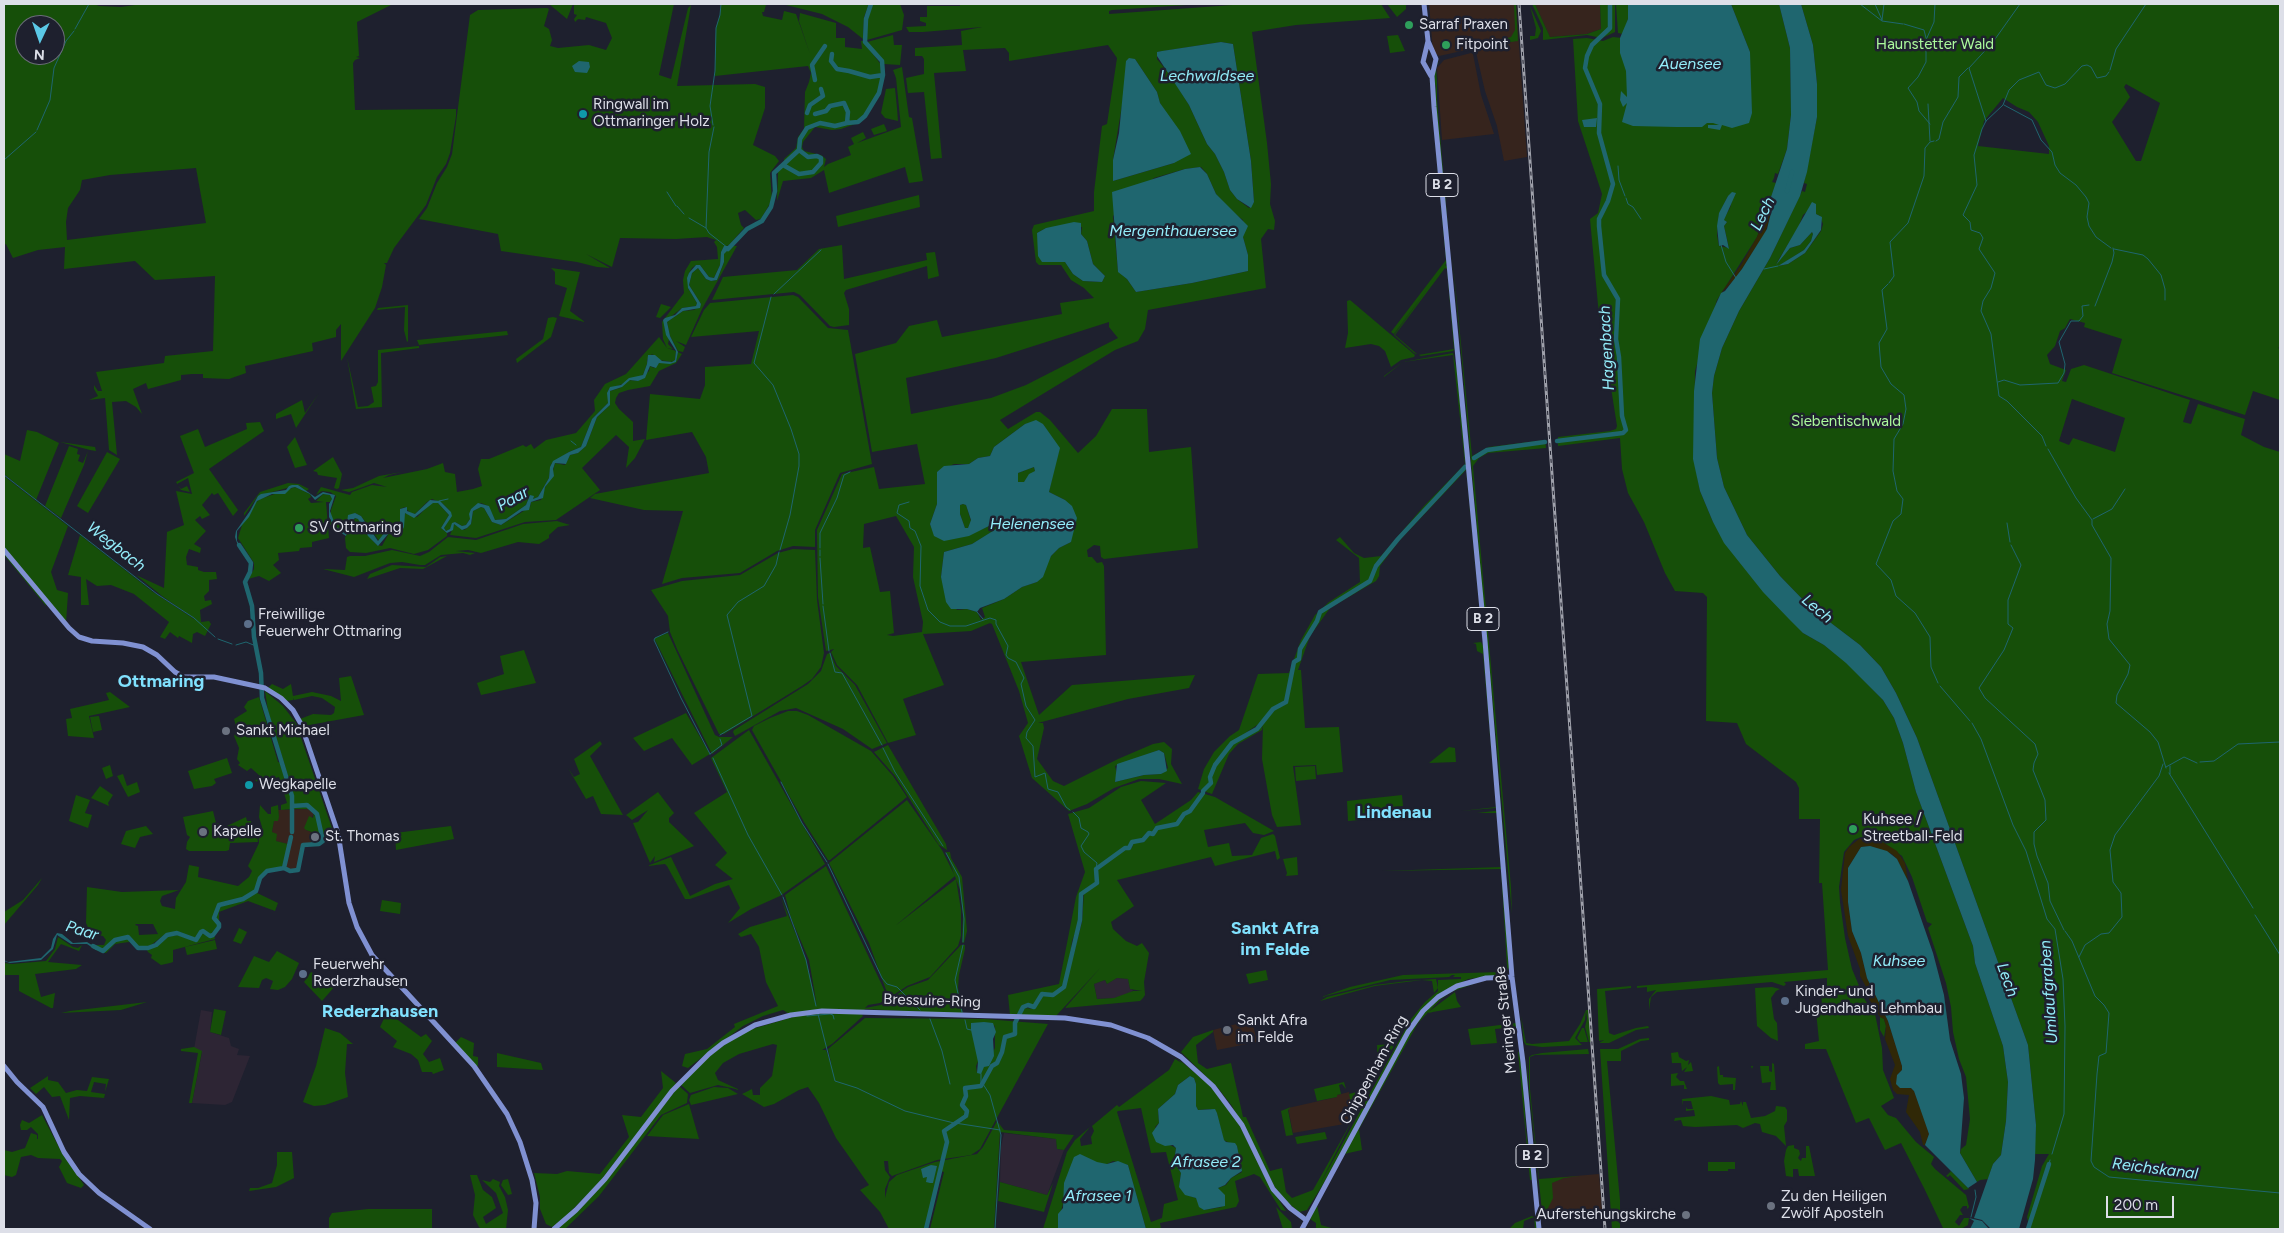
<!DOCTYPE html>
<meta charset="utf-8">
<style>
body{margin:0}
#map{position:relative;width:2284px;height:1233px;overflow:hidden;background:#1e202e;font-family:Figtree,sans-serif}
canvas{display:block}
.frame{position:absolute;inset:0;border:5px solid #dddfe8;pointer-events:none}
.north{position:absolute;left:15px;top:15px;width:50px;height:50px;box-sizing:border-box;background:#1e202e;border:1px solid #6a6c78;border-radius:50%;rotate:183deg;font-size:14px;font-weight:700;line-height:20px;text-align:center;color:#dddfe8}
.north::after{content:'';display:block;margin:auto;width:18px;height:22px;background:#5bc8e6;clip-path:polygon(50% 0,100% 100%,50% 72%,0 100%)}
.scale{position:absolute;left:2106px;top:1196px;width:68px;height:22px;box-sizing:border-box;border:2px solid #dddfe8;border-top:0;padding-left:6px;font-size:15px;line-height:18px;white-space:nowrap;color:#dddfe8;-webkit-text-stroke:4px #1e202e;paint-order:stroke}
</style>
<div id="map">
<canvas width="2284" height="1233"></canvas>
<div class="frame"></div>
<div class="north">N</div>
<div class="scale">200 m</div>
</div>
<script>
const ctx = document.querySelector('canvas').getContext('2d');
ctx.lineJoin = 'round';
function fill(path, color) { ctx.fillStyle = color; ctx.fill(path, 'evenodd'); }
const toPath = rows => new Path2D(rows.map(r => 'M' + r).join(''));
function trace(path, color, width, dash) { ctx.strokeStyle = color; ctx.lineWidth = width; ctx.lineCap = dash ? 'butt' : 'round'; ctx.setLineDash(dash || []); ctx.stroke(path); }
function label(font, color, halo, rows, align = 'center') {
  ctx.font = font + ' Figtree,sans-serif'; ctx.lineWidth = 5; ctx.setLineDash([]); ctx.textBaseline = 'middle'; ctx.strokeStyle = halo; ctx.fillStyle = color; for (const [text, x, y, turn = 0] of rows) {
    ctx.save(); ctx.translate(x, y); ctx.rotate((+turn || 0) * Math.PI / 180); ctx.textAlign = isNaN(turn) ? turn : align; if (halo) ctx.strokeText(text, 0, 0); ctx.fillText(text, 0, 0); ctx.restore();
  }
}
fill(toPath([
 [1429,4,1516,4,1527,157,1504,161,1497,126,1485,91,1475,48,1439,56,1433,51],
 [1535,4,1600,4,1601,29,1587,34,1550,37],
 [1471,53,1473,54,1481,95,1494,134,1442,140,1437,68,1444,60],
 [308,809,314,813,306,830,324,837,301,847,297,869,291,870,285,868,291,845,276,841,272,832,274,821,279,817,278,810],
 [1252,1020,1257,1042,1217,1050,1213,1030],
 [1349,1092,1354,1114,1350,1123,1293,1133,1288,1108,1337,1097,1337,1095],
 [1599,1174,1602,1211,1545,1213,1552,1197,1551,1178]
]), '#36241d');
fill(toPath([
 [1117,978,1128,979,1130,989,1133,990,1131,993,1115,998,1097,999,1094,984,1105,980,1107,984],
 [201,1010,212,1012,210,1032,229,1038,231,1046,239,1049,237,1055,250,1056,232,1102,225,1105,192,1103,202,1052,194,1049],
 [1004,1133,1056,1139,1057,1149,1064,1150,1047,1195,1000,1182,1001,1147]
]), '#2d2534');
fill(toPath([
 [4,4,94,4,99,6,121,7,142,4,393,4,357,22,359,56,356,57,360,58,355,60,353,63,355,110,456,109,456,116,450,153,446,164,437,177,426,205,394,248,387,263,384,263,386,265,382,287,375,308,341,361,341,324,336,330,336,337,312,343,313,351,245,366,246,373,229,379,203,378,203,374,192,374,181,375,181,380,148,389,146,383,133,389,142,414,136,407,126,401,112,402,117,455,109,450,105,398,89,400,98,396,94,389,94,385,98,391,102,391,96,372,164,363,165,356,213,351,215,276,155,280,135,261,64,269,65,247,38,250,13,258,6,244,4,245],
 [25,25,55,25,55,55,25,55],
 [196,168,206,223,67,240,66,222,68,208,80,190,82,180,110,175],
 [549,4,573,4,567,19],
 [574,4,674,4,659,75,671,79,688,8,691,5,677,86,755,84,765,87,765,108,753,145,775,156,779,161,770,173,772,200,761,219,756,220,745,210,738,213,741,225,744,228,729,245,724,247,721,252,720,265,714,278,709,277,700,265,696,265,692,268,689,273,688,288,697,303,696,306,682,308,664,322,669,339,668,344,673,349,667,348,663,339,662,322,684,293,683,280,685,271,691,261,718,259,717,247,714,242,716,240,707,237,676,239,620,238,612,267,586,254,610,268,597,267,577,262,501,251,498,234,419,219,427,208,437,183,447,167,452,154,470,15,478,10,547,8,549,9,544,26,549,29,552,40,550,46,558,48,589,45,606,50,612,38,606,23,586,17,585,20,578,19,575,22,574,19,577,15,574,14,570,19,574,14],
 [721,4,766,5,764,12,762,12,763,16,782,20,784,11,796,14,810,54,799,21,800,13,836,23,836,38,845,38,845,47,862,49,861,41,863,41,882,66,882,59,867,42,893,35,894,45,902,45,900,65,884,64,885,75,882,66,882,74,883,75,879,93,864,115,855,124,841,129,832,130,815,127,803,142,802,147,804,151,821,155,826,159,824,167,828,164,851,155,848,147,854,144,851,138,863,132,866,138,857,143,901,127,896,78,893,70,902,67,909,117,912,118,923,181,909,183,905,167,829,193,824,170,811,178,783,181,777,201,778,172,784,165,784,159,796,148,798,137,804,129,805,92,809,82,811,73,808,66,715,76,716,28,720,15],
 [782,4,869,4,864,17,863,39,848,27,822,14],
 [872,4,900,4,904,15,902,30,867,40,866,23],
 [960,4,1187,5,1112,10,1109,11,1109,14,1246,4,1381,4,1390,18,1296,25,1252,32,1267,143,1271,184,1270,204,1275,221,1274,230,1268,229,1261,239,1266,288,1148,310,1145,329,1138,341,1115,350,1000,420,1008,429,1036,412,1040,412,1050,420,1078,453,1096,436,1112,409,1147,409,1149,452,1191,447,1198,548,1104,559,1101,557,1100,546,1094,545,1087,550,1088,557,1092,557,1097,563,1102,562,1104,566,1106,655,1021,662,1039,715,1072,685,1195,675,1189,688,1128,699,1038,723,1043,723,1044,728,1037,759,1053,781,1064,786,1118,759,1153,744,1164,742,1172,749,1171,764,1182,784,1159,779,1139,779,1114,788,1087,804,1069,811,1032,778,1019,736,1028,723,1019,691,992,624,984,620,990,623,971,631,923,634,944,685,903,699,916,735,888,743,857,685,837,665,831,652,834,649,826,651,818,597,817,530,842,474,874,467,879,489,925,484,917,444,872,452,855,354,896,343,909,326,937,320,942,337,1062,314,1060,303,1094,298,1084,288,1071,280,1061,265,1039,265,1036,262,1032,230,1034,225,1094,211,1094,192,1102,126,1107,124,1117,58,1108,45,1009,61,1009,53,1005,48,963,50,966,71,934,73,942,158,931,159,924,92,908,93,906,78,924,74,924,59,922,56,915,56,915,48,962,45,961,31,982,27,923,32,909,32,906,27,926,26,926,23,920,21,920,17,927,17,927,6,960,6],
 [1221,42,1233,44,1251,161,1254,202,1249,208,1237,199,1230,190,1224,172,1215,154,1207,144,1189,105,1171,76,1157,59,1157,52],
 [1135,59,1157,92,1160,103,1166,114,1174,163,1113,181,1113,160,1123,99],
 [1201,167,1207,174,1216,194,1231,211,1243,220,1243,237,1248,255,1248,271,1192,283,1136,292,1127,279,1118,271,1113,216,1154,178,1185,169],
 [1082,227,1081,234,1087,241,1093,264,1105,276,1102,282,1083,281,1073,274,1065,262,1042,262,1037,233,1046,228],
 [1109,322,1109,327,1118,338,1026,385,991,398,911,414,906,378,996,358],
 [1025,424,1043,424,1059,452,1056,458,1049,492,1065,500,1071,542,1059,548,1051,556,1037,582,1022,587,1004,599,982,608,985,617,981,620,977,612,967,609,957,610,941,577,944,552,972,544,997,529,997,526,991,525,983,529,935,536,930,524,937,504,937,472,954,464,969,464,978,458,990,456,994,447],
 [896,516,914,547,913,577,923,622,922,632,893,636,887,635,894,633,890,591,880,592,870,547,863,548,864,524],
 [1159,750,1164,753,1168,768,1161,774,1144,775,1115,782,1117,774,1115,766],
 [1387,4,1406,4,1406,9,1397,17],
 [1514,4,1516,4,1518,41,1481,46,1511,37,1515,30],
 [1532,4,1535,4,1550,37,1587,34,1601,29,1600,4,1609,4,1611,28,1611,4,1615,4,1615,32,1602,38,1587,35,1543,40,1543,28],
 [1616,4,1628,4,1629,8,1628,19,1623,34,1618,33],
 [1731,4,1779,4,1790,48,1791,115,1787,149,1778,174,1775,173,1774,178,1772,182,1776,183,1757,237,1717,300,1695,371,1694,459,1700,491,1713,522,1803,633,1824,645,1846,662,1883,700,1894,718,1903,743,1916,792,1973,946,1975,963,2003,1046,2008,1082,2006,1121,2001,1155,1993,1164,1988,1179,1980,1180,1977,1182,1960,1153,1961,1149,1966,1145,1970,1119,1966,1077,1959,1059,1953,1032,1951,1007,1946,983,1928,928,1932,924,1927,922,1912,877,1902,856,1884,843,1861,837,1854,840,1844,852,1839,887,1840,902,1845,938,1852,969,1865,1000,1875,1014,1882,1048,1883,1070,1894,1098,1881,1106,1888,1115,1896,1118,1916,1142,1934,1157,1931,1164,1935,1169,1966,1195,1969,1207,1967,1209,1967,1206,1963,1206,1960,1210,1963,1215,1960,1215,1955,1222,1959,1226,1964,1218,1969,1218,1968,1225,1961,1229,1941,1229,1943,1228,1924,1188,1901,1143,1885,1150,1869,1118,1856,1123,1826,1049,1805,1049,1805,1044,1819,1041,1816,1011,1822,1007,1821,987,1827,987,1827,978,1784,982,1786,984,1784,986,1772,982,1657,992,1651,997,1649,1010,1649,999,1656,990,1647,992,1647,987,1637,988,1637,986,1828,970,1822,883,1819,883,1820,819,1799,819,1799,788,1796,782,1746,744,1737,723,1706,721,1707,597,1703,593,1675,591,1665,573,1644,522,1628,493,1622,469,1620,438,1558,446,1558,437,1610,431,1616,429,1617,426,1598,305,1590,219,1598,213,1602,194,1578,121,1573,39,1587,38,1603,41,1613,37,1750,52],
 [1728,196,1733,196,1730,208,1723,220,1727,222,1724,226,1729,248,1719,246,1717,235,1719,214],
 [1801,4,2280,4,2280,346,2278,348,2280,349,2280,400,2253,391,2245,415,2112,373,2122,339,2084,327,2085,323,2070,319,2065,328,2060,331,2055,346,2047,355,2050,364,2066,370,2062,381,2066,382,2071,369,2084,365,2190,400,2183,422,2191,424,2198,404,2245,419,2241,435,2264,447,2280,452,2280,1229,2030,1229,2027,1217,2042,1166,2049,1154,2034,1154,2036,1125,2028,1045,1917,738,1896,693,1881,667,1860,645,1810,607,1780,576,1747,535,1724,487,1717,458,1712,393,1714,376,1722,348,1739,311,1770,258,1802,191,1805,192,1807,184,1804,183,1817,117,1817,84,1813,45],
 [2126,84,2160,103,2141,161,2136,161,2112,122,2130,97,2124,87],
 [2003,98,2017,107,2029,112,2038,122,2049,146,2049,154,1978,146,1984,121],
 [1816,204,1816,214,1820,216,1823,224,1821,231,1805,253,1788,264,1779,266,1804,250,1811,241,1813,234,1812,232,1800,245,1790,248,1776,264,1798,228,1803,215],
 [2072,399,2125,418,2115,452,2073,438,2069,445,2059,441],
 [1530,6,1541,31,1538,38,1530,40,1530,36,1535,36,1536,28],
 [1398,35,1405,51,1390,53,1387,36],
 [1439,61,1436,67,1437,82,1437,100,1450,251,1435,98,1436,84,1435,86,1434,68],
 [1429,74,1447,263,1445,265,1447,266,1455,348,1453,351,1421,356,1414,353,1394,335,1427,290,1394,334,1391,332,1446,260],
 [1445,268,1447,269,1454,349,1418,355,1395,335],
 [895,88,897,108,898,121,885,118,881,113,886,89],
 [884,124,887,131,874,135,871,129],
 [919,195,920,207,838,227,836,216],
 [842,245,844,279,927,260,926,253,935,252,939,276,928,279,927,266,846,290,844,293,849,309,849,325,834,327,830,326,800,295,794,292,712,300,723,277,797,270,819,249],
 [732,246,737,246,702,309,686,345,676,341,685,347,683,352,678,351,670,336,667,322,683,311,694,310,701,304,689,285,692,273,698,268,706,279,711,281,717,280,724,262,724,253],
 [1452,252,1472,456,1489,447,1545,440,1546,448,1488,453,1479,458,1473,466,1511,887,1512,914],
 [551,268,580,272,570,311,585,322,559,316,567,288,555,284,555,272],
 [793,295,798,297,828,328,848,330,872,464,840,473,815,530,815,547,793,546,777,551,740,573,682,578,662,584,683,511,644,510,590,498,595,494,709,473,706,457,692,432,646,440,650,394,700,399,705,385,705,367,751,364,759,331,691,337,704,310,710,303],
 [1350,300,1415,355,1414,357,1401,360,1391,367,1385,351,1379,346,1371,344,1345,348,1348,333,1347,301],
 [661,304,671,307,660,318,656,317],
 [408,305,408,341,407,342,404,330,405,307,377,310,378,308],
 [553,317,557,318,551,337,517,363,516,359,543,339,548,318],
 [507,331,508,335,426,344,419,345,417,340],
 [659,337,667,348,676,351,675,360,672,362,659,360,652,354,647,360,647,364,643,375,608,390,608,403,592,419,581,447,569,452,551,464,549,478,538,497,533,499,530,495,526,505,506,519,495,520,488,506,481,503,471,509,470,519,466,525,462,526,455,522,450,529,446,531,444,528,450,518,449,510,442,503,432,499,427,502,415,514,410,513,405,507,400,509,400,529,396,531,391,529,385,532,379,541,361,516,355,513,340,533,334,530,330,524,331,510,336,496,330,492,322,491,316,495,321,487,350,495,352,492,372,485,387,487,374,483,349,492,341,490,353,488,379,476,402,472,389,475,383,478,427,469,443,463,445,472,455,474,457,492,473,489,482,486,478,469,481,459,489,459,523,445,526,447,531,444,534,449,546,440,576,433,595,411,594,400,605,384,626,374],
 [419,346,419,348,381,353,382,407,356,409,347,357,358,407,368,406,374,402,371,387,376,386,378,382,378,350],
 [678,352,682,354,676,363,659,371,650,386,628,390,619,393,616,398,615,403,619,409,633,422,633,441,645,439,635,458,626,468,629,447,616,435,582,468,600,490,556,520,525,522,476,538,450,535,454,524,464,530,467,528,471,524,473,511,481,507,484,508,492,522,501,525,530,507,531,502,541,500,545,487,551,478,555,463,565,465,570,455,578,453,586,446,597,417,610,405,610,391,620,388,630,380,638,381,649,371,650,366,654,368,659,363,676,361],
 [1453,353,1457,371,1482,639,1466,470,1399,541,1380,566,1379,576,1376,581,1330,608,1310,636,1298,670,1301,670,1305,728,1339,727,1343,772,1317,775,1316,765,1293,766,1301,825,1277,827,1272,815,1262,759,1263,725,1262,730,1238,744,1229,754,1212,794,1198,789,1204,769,1214,752,1230,736,1239,730,1258,674,1289,673,1301,640,1315,615,1329,602,1360,582,1359,558,1336,540,1340,537,1354,553,1364,558,1381,556,1424,506,1465,464,1453,355,1403,362,1384,377,1384,376,1403,362],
 [1260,723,1262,724,1257,730,1232,745,1219,760,1231,743],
 [1460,362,1483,594,1510,913,1470,461],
 [319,393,296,428,291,414,276,419,276,414,302,400,305,413],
 [260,422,264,431,209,469,238,510,233,516,218,493,214,495,212,493,202,505,210,515,202,519,200,516,195,520,206,531,194,544,201,548,200,553,189,549,186,557,187,565,198,567,198,570,204,572,216,572,217,579,209,580,209,591,204,596,205,601,211,600,212,604,200,610,201,622,209,621,211,624,205,636,197,632,193,634,192,643,179,636,178,638,170,632,165,639,160,637,169,622,134,594,111,585,97,586,86,579,89,605,81,605,81,577,68,575,80,535,153,592,194,619,195,619,162,596,136,575,164,588,167,532,184,525,176,491,192,494,188,478,177,484,181,489,187,486,190,492,181,490,176,482,194,473,180,436,198,429,205,447,247,429,246,423],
 [27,430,37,432,59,443,36,500,4,474,4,454,20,461],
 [295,437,307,465,295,468,287,447],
 [60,442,95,447,96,451,90,450],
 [69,446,78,449,77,454,80,455,78,461,83,463,88,451,84,465,61,518,45,506],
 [107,452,120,459,88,513,77,506],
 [333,457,342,474,339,488,337,489,334,488,337,478,318,475,317,472,313,471],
 [1034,467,1035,471,1024,482,1020,484,1017,481,1018,473],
 [4,476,68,526,51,572,57,590,68,593,66,623,4,548],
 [288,483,299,484,309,489,306,491,298,485,258,496,244,516,244,513,260,492],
 [295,487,310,494,311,497,308,499,311,503,324,502,316,501,323,494,330,495,333,499,330,502,326,502,329,538,312,542,312,547,300,548,299,551,278,553,279,560,273,565,281,573,269,581,259,576,248,579,254,569,254,563,238,538,242,525,254,504,260,499],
 [431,503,438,503,449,515,441,528,447,533,447,536,428,550,414,554,390,548,366,553,350,552,346,548,345,538,351,522,356,518,360,521,368,535,372,537,373,541,377,545,382,546,389,533,399,534,405,513,417,517],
 [963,504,966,505,971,521,968,528,965,528,960,514,960,505],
 [557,521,570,525,558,527,549,535,549,538,539,544,518,542,481,553,468,550,456,551,475,553,470,555,463,553,441,555,425,565,420,565,402,562,390,563,354,577,323,569,345,570,347,557,350,556,365,556,392,550,420,556,429,552,448,537,476,540,523,524],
 [793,549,815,550,817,600,824,653,821,667,812,679,802,686,724,734,719,734,677,649,670,632,668,616,651,590,682,581,740,575,778,553],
 [4,552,46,604,46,606,4,555],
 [447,556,423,569,400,568,367,579,370,574,392,565,426,567,440,557],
 [668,633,715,735,719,737,733,737,712,754,655,640,655,638],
 [1481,642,1483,646,1496,808,1495,808,1461,811,1496,807,1483,654,1477,651,1476,644,1473,643],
 [524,650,536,683,481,695,477,683,504,674,500,656],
 [830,653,836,666,855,685,887,743,872,749,843,729,796,708,780,711,735,736,733,732,734,730,808,684,821,671,827,654],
 [351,676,364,715,304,726,300,719,313,714,331,715,334,713,335,707,322,698,312,696,294,700,293,698,293,700,286,701,268,688,272,684,283,689,291,684,293,696,312,692,331,696,341,701,339,678],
 [265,691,283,706,296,723,335,837,326,837,306,830,304,828,309,816,313,818,314,813,308,809,294,809,293,792,268,711],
 [110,692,130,707,89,716,94,738,68,736,66,719,72,718,70,709,109,700,106,693],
 [259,697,278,762,282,763,288,780,292,809,281,810,281,805,287,803,279,777,272,779,272,784,255,781,260,776,251,768,247,771,238,765,240,763,237,759,239,748,234,736,237,730,234,719,247,711,244,707,248,701],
 [788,711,797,711,808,715,871,751,893,776,907,797,830,860,828,860,804,822,752,730,754,726,770,718],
 [686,713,710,754,692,765,672,738,644,751,633,738],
 [99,716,102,730,93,732,90,717],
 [749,730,825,864,780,896,751,909,728,923,740,908,729,885,690,899,685,899,667,866,665,864,647,866,671,857,690,896,715,884,733,879,715,865,727,853,694,813,727,792,711,758],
 [600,741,602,744,590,756,623,815,601,814,593,796,586,799,568,768,574,777,580,774,574,759],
 [888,745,946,844,947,850,939,845,895,776,874,752],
 [1449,747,1455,748,1456,762,1429,763],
 [227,758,232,773,214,779,216,783,212,786,194,789,188,771],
 [110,765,113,776,106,779,102,768],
 [1315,766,1316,779,1296,781,1295,767],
 [123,774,127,786,137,782,140,792,128,797,117,776],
 [1141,781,1166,783,1141,800,1155,824,1191,800,1198,792,1215,797,1274,831,1264,835,1253,833,1245,823,1204,830,1208,847,1229,843,1232,856,1252,855,1261,838,1273,834,1275,836,1280,858,1277,860,1275,851,1215,866,1211,857,1117,880,1134,906,1111,922,1113,929,1126,941,1137,946,1142,943,1149,953,1144,982,1145,995,1143,998,1140,1001,1065,1008,1101,967,1056,1016,1021,1015,1024,1008,1035,1009,1043,995,1055,995,1065,987,1082,922,1084,892,1099,884,1097,872,1100,865,1125,849,1132,848,1133,843,1144,842,1148,835,1154,834,1158,829,1176,825,1178,822,1162,828,1156,827,1153,832,1146,833,1142,840,1132,841,1129,847,1098,866,1096,865,1097,883,1081,894,1079,923,1072,941,1069,966,1062,987,1052,994,1039,995,1034,1006,1027,1005,1023,1007,1018,1015,1010,1015,1008,995,1059,984,1076,897,1085,872,1068,814,1089,808,1121,787],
 [1117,978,1128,979,1130,989,1142,991,1133,991,1114,998,1097,999,1094,984,1105,980,1107,984],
 [100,786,113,795,108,803,109,806,91,798],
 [658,792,674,813,669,818,669,822,694,846,654,862,655,856,650,863,633,823,638,822,648,810,632,820,626,815],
 [76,795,90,800,85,813,92,815,88,828,69,821],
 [1402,795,1403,806,1382,808,1382,818,1348,821,1347,801],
 [907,800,942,850,955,876,895,926,956,879,961,910,961,936,958,946,930,977,907,986,889,998,869,943,829,863],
 [260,805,268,814,271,814,271,807,278,805,279,817,278,821,274,821,272,832,277,834,276,841,288,844,284,866,266,871,260,877,255,890,255,892,278,903,275,911,248,901,219,912,219,922,215,918,216,914,213,914,213,918,218,926,210,935,201,930,196,939,187,937,181,932,172,932,164,935,151,945,143,948,134,945,131,937,129,942,115,944,106,953,96,950,97,948,93,945,104,945,106,940,103,936,91,934,86,923,87,887,122,892,179,890,162,896,160,901,162,906,175,909,176,898,186,882,189,865,199,867,198,877,238,886,249,877,252,871,248,866,259,843,258,828,262,827,259,817],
 [136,924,153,924,158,934,139,935,138,926,135,925],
 [213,811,216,823,219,823,220,827,227,826,246,817,247,821,251,821,252,829,256,829,258,842,230,843,229,850,226,851,189,851,186,849,187,842,190,837,187,835,183,817],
 [1494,811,1497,811,1509,967,1508,970,1501,975,1468,979,1458,984,1420,1012,1322,1186,1307,1210,1299,1212,1279,1195,1232,1106,1218,1088,1181,1052,1193,1037,1213,1030,1213,1032,1196,1045,1198,1063,1207,1069,1231,1063,1243,1117,1246,1117,1270,1171,1282,1168,1286,1192,1292,1198,1313,1190,1353,1119,1320,1184,1411,1019,1425,1002,1438,991,1438,980,1461,979,1461,977,1453,977,1455,975,1452,975,1449,977,1390,980,1321,997,1350,987,1403,975,1500,972,1507,967,1501,869,1382,871,1501,867,1497,813,1477,813],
 [146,826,153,834,140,837,135,848,121,844,126,831],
 [451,826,454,839,396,850,395,833],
 [946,852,950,852,951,858,962,877,967,931,964,943,962,942,963,916,960,890],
 [1297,857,1298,875,1286,876,1287,873,1283,859],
 [826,866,888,998,880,1003,868,1005,865,1008,881,1005,908,987,928,980,961,945,965,945,965,949,959,975,958,988,963,1014,865,1009,864,1011,791,1015,783,1010,763,1016,743,1026,688,1068,682,1066,685,1054,707,1049,735,1027,734,1024,778,1006,766,982,759,947,751,934,741,937,738,934,750,927,787,916,781,897,806,960,817,1006,809,960,791,918,785,895],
 [42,878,38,885,4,925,4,912,23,900],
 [382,900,401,903,400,914,380,911],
 [239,928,247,932,241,944,233,941],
 [201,933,208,936,214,934,215,939,173,950,173,962,170,963,161,965,151,958,152,955,148,952,147,950,156,946,167,937,177,935,196,941],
 [58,937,73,947,78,948,82,945,79,951,61,944,48,962,82,965,76,969,35,974,41,997,55,993,53,1008,51,1008,19,991,19,975,4,975,4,963,12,964,46,961,55,949],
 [215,940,217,949,187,955,185,947],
 [277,951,299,963,292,979,285,987,278,990,270,989,273,981,266,978,262,980,259,988,238,987,254,956,269,962],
 [1266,970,1268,980,1249,984,1246,974],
 [311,972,336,985,322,1001,304,982],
 [1436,979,1438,988,1434,993,1432,981,1422,980,1375,986,1320,1001,1327,997,1375,985,1407,981],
 [1476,983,1451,992,1441,999,1418,1023,1359,1129,1362,1150,1344,1154,1408,1035,1425,1011,1441,997,1458,987],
 [1631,986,1631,988,1605,991,1609,1033,1614,1035,1636,1028,1648,1026,1649,1028,1636,1030,1609,1043,1599,1043,1604,1040,1599,1041,1597,989],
 [1772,987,1780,989,1776,991,1771,998,1774,1019,1777,1023,1778,1041,1771,1038,1757,1026,1755,988],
 [1455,992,1457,1001,1461,1007,1427,1013],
 [147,1002,121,1010,61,1013,70,1011],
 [214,1009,226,1011,221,1035,210,1032],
 [1586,1010,1588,1010,1591,1042,1589,1042,1585,1027,1587,1019,1586,1011,1585,1020,1575,1038,1582,1045,1542,1047,1526,1045,1524,1042,1521,1016,1526,1043,1532,1044,1569,1041,1580,1024],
 [387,1012,421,1037,426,1034,432,1041,423,1054,429,1062,440,1058,444,1070,433,1074,432,1072,422,1072,418,1060,411,1054,393,1047,397,1041,380,1027],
 [832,1013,861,1013,863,1016,832,1044,822,1050,826,1050,832,1067,828,1049,865,1018,985,1019,1048,1024,980,1149,971,1155,937,1160,892,1176,889,1173,888,1161,884,1161,885,1170,890,1177,885,1189,885,1198,889,1182,897,1175,935,1162,977,1154,983,1147,997,1121,1004,1130,1074,1135,1064,1150,1057,1149,1056,1139,1000,1132,994,1229,930,1229,944,1172,940,1171,925,1229,889,1229,880,1212,860,1190,869,1185,836,1138,819,1103,808,1087,799,1090,774,1104,764,1107,742,1094,752,1089,753,1095,760,1095,760,1088,772,1076,777,1045,773,1044,739,1054,723,1063,715,1073,718,1080,740,1090,718,1085,690,1093,681,1085,707,1058,727,1043,749,1030,800,1015],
 [995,1025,995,1048,984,1067,977,1073,976,1066],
 [1880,1017,1884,1019,1886,1026,1884,1037,1880,1030],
 [1516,1023,1516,1027,1495,1029,1497,1043,1471,1045,1468,1029],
 [325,1028,340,1033,353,1044,347,1044,345,1073,348,1097,325,1105,314,1106,303,1102,316,1066],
 [1582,1028,1584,1028,1588,1042,1580,1042,1577,1038],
 [461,1037,474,1043,473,1056,478,1057,478,1066,475,1066,455,1043],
 [1649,1038,1649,1040,1641,1041,1621,1051,1621,1061,1607,1061,1620,1200,1620,1228,1651,1229,1612,1229,1600,1049,1618,1049,1640,1039],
 [1395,1044,1391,1051,1378,1075,1377,1045],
 [194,1047,202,1051,192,1103,189,1103,198,1053,181,1051,181,1049],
 [1588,1049,1589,1054,1535,1055,1530,1057,1530,1089,1539,1179,1580,1176,1564,1178,1552,1183,1553,1198,1547,1210,1542,1211,1529,1088,1529,1057,1532,1055,1542,1053],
 [1518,1052,1519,1052,1523,1075,1526,1131,1533,1180,1530,1180],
 [1678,1052,1679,1057,1686,1061,1689,1060,1688,1065,1691,1062,1693,1071,1684,1072,1687,1067,1682,1071,1681,1063,1672,1063,1671,1053],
 [497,1053,541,1063,543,1070,497,1067],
 [1177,1058,1211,1086,1236,1118,1267,1182,1286,1211,1281,1210,1260,1177,1254,1174,1235,1181,1239,1201,1236,1207,1160,1223,1161,1229,1146,1229,1128,1165,1113,1161,1107,1164,1064,1199,1061,1212,1064,1229,1043,1229,1067,1152,1075,1140,1090,1127,1080,1139,1081,1146,1092,1144,1091,1137,1094,1131,1092,1126,1117,1105,1119,1107,1169,1070,1175,1059,1182,1063],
 [1190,1076,1194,1078,1196,1084,1196,1106,1198,1110,1210,1109,1217,1113,1223,1140,1237,1146,1242,1172,1231,1178,1226,1185,1218,1188,1222,1207,1204,1210,1196,1198,1190,1196,1179,1187,1181,1173,1174,1162,1176,1148,1170,1145,1155,1127,1159,1123,1158,1109,1175,1094,1178,1085],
 [1141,1108,1151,1153,1166,1152,1178,1200,1164,1204,1162,1218,1151,1222,1117,1112,1118,1111],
 [1527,1058,1528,1089,1540,1211,1527,1086],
 [1772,1063,1774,1064,1776,1090,1770,1090,1771,1082,1762,1083,1760,1066,1753,1066,1752,1069,1751,1066,1769,1066,1769,1071,1772,1072],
 [1719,1066,1720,1075,1723,1075,1723,1077,1736,1078,1735,1090,1733,1090,1733,1084,1720,1085,1718,1083,1717,1067],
 [661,1071,676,1083,598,1184,564,1218,552,1227,546,1224,540,1209,540,1197,534,1173,557,1174,567,1171,600,1174,629,1137,622,1115,641,1117,663,1088],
 [1678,1073,1676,1077,1680,1081,1684,1081,1687,1089,1684,1089,1684,1085,1671,1086,1671,1074],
 [48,1076,48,1080,58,1082,66,1093,77,1090,87,1091,92,1077,109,1079,105,1092,106,1084,94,1082,91,1092,105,1094,104,1098,80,1096,70,1098,69,1120,60,1096,52,1097,44,1087,36,1094,30,1088],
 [1344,1082,1346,1089,1342,1084,1339,1085,1341,1094,1337,1095,1337,1097,1317,1101,1314,1089],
 [679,1086,688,1094,687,1103,661,1115,599,1196,565,1229,558,1229,600,1187],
 [714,1087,728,1088,738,1094,691,1105,689,1100,691,1095],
 [1371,1088,1357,1113,1353,1113,1349,1094],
 [1711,1096,1729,1100,1730,1105,1740,1104,1741,1101,1743,1106,1743,1102,1746,1102,1751,1118,1765,1116,1775,1111,1776,1106,1785,1107,1787,1110,1787,1121,1784,1126,1786,1146,1776,1136,1762,1132,1760,1124,1755,1123,1743,1128,1737,1125,1695,1127,1683,1126,1681,1120,1674,1121,1675,1118,1695,1116,1694,1110,1686,1111,1686,1107,1687,1109,1693,1109,1691,1101,1683,1101,1683,1106,1682,1099],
 [689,1104,699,1139,647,1136,663,1115],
 [1291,1107,1288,1110,1293,1135,1286,1136,1281,1111],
 [42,1115,62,1153,84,1185,81,1188,67,1183,59,1167,62,1161,60,1159,38,1158,31,1155,21,1157,16,1175,12,1177,4,1175,4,1150,12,1152,25,1148,31,1133,37,1135,37,1139,38,1139,38,1134,31,1127,27,1130,21,1130,20,1125,22,1120,29,1123],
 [1325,1132,1327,1139,1297,1144,1295,1137],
 [1794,1145,1794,1148,1799,1150,1800,1154,1798,1158,1801,1161,1802,1158,1806,1158,1806,1146,1809,1146,1815,1176,1799,1176,1798,1169,1793,1169,1793,1177,1786,1176,1784,1161,1786,1150,1788,1146],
 [277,1152,292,1152,294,1178,276,1187,249,1191,250,1188,258,1188,272,1183,277,1165],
 [1708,1162,1735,1162,1735,1169,1728,1169,1728,1171,1708,1171],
 [1951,1171,1969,1189,1964,1190,1950,1175,1948,1177,1946,1176],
 [470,1175,477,1175,483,1190,492,1197,496,1208,483,1217,486,1224,503,1213,496,1193,482,1180,490,1182,493,1179,500,1182,499,1186,505,1197,508,1210,506,1229,481,1229,479,1227,473,1215,475,1195],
 [508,1179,512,1194,508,1195,501,1185,503,1180],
 [1000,1182,1047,1195,1053,1183,1044,1212,998,1201],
 [1317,1205,1321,1225,1335,1229,1316,1229,1316,1223,1310,1219],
 [1276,1207,1291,1222,1292,1229,1283,1229],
 [368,1209,432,1209,432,1229,329,1229,329,1218,332,1213],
 [1532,1216,1537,1219,1538,1229,1535,1229,1534,1217,1524,1221,1523,1229,1509,1229,1515,1223]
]), '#164f09');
fill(toPath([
 [1768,206,1771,213,1765,233,1736,278,1721,293,1741,265,1757,237],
 [1868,838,1884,843,1897,851,1905,863,1908,881,1897,859,1892,854,1870,846,1861,847,1848,868,1848,902,1852,931,1861,953,1867,978,1888,1021,1902,1066,1902,1070,1897,1075,1900,1088,1911,1088,1914,1091,1924,1118,1929,1134,1925,1145,1923,1145,1920,1132,1906,1112,1909,1095,1897,1094,1893,1090,1890,1079,1895,1065,1885,1039,1886,1026,1884,1019,1880,1017,1869,999,1869,992,1860,976,1860,969,1848,936,1841,890,1845,853,1849,847,1859,839]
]), '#302807');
fill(toPath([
 [1628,4,1731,4,1750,52,1752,113,1749,123,1732,128,1722,125,1720,130,1708,128,1708,125,1719,125,1713,123,1707,123,1702,127,1676,127,1633,126,1622,122,1627,103,1623,107,1620,100,1621,91,1627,97,1626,71,1620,53,1620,38,1628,19],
 [1779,4,1801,4,1813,45,1817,84,1817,117,1807,172,1800,196,1770,258,1739,311,1722,348,1714,376,1712,393,1717,458,1724,487,1747,535,1780,576,1810,607,1860,645,1881,667,1896,693,1917,738,2028,1045,2036,1125,2035,1160,2033,1179,2019,1229,1991,1229,1982,1220,1974,1218,1993,1164,2001,1155,2006,1121,2008,1082,2003,1046,1975,963,1973,946,1916,792,1903,743,1894,718,1883,700,1846,663,1824,645,1803,633,1789,619,1763,592,1724,543,1713,522,1700,491,1693,459,1694,391,1700,339,1721,293,1725,291,1742,269,1767,229,1771,213,1768,206,1787,149,1791,115,1790,48],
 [1221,42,1233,44,1251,161,1254,202,1251,208,1237,199,1230,190,1224,172,1215,154,1207,144,1189,105,1157,56,1157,52,1162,51],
 [1129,58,1135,59,1157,92,1160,103,1180,131,1191,154,1174,163,1113,181,1113,160,1119,133,1126,61],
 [579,61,589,62,590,67,587,73,575,72,572,66],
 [1597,118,1596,127,1584,127,1582,120],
 [1200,167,1207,174,1216,194,1248,226,1243,237,1248,255,1248,271,1192,283,1136,292,1127,279,1118,272,1112,192,1185,169],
 [1732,192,1736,193,1724,220,1727,222,1724,226,1729,249,1723,245,1719,246,1717,226,1719,213,1728,196],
 [1812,202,1816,204,1816,214,1822,217,1821,230,1805,253,1788,264,1778,266,1804,250,1811,241,1813,234,1812,232,1800,245,1790,248,1776,265],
 [1074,222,1081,223,1081,234,1087,241,1093,264,1105,276,1102,282,1083,281,1073,274,1065,262,1042,262,1038,256,1037,233,1046,228],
 [724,246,732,246,724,254,724,262,717,280,711,281,706,279,698,268,692,273,689,285,701,304,700,308,683,311,667,322,670,336,678,352,676,362,670,364,659,363,656,368,650,366,645,378,638,381,630,380,622,387,610,391,610,405,597,417,586,446,578,453,570,455,566,464,555,463,553,469,554,476,545,487,543,498,531,502,529,510,522,511,501,525,492,522,484,508,481,507,473,511,471,524,467,528,462,530,454,524,453,530,447,533,441,528,449,515,438,503,433,503,414,518,405,513,404,527,401,533,389,533,378,546,368,536,358,519,355,518,351,522,346,536,335,529,329,517,329,504,332,499,330,495,323,494,315,500,310,494,295,487,291,488,285,494,272,494,257,501,249,517,237,531,237,541,243,549,241,550,238,546,235,537,236,531,250,511,258,496,261,494,286,490,289,486,292,485,298,485,315,497,323,492,335,495,330,511,336,527,346,531,348,515,355,513,361,516,378,541,385,532,391,528,394,531,400,529,400,509,407,507,407,511,415,514,430,500,440,501,451,512,452,516,444,528,446,531,450,529,452,523,455,522,462,526,466,525,470,519,469,514,471,509,478,503,489,506,495,520,506,519,526,505,530,495,534,496,533,499,538,497,549,478,550,467,553,461,569,452,581,447,592,419,608,403,607,393,610,387,621,385,629,378,643,375,647,364,648,355,655,355,662,361,672,362,675,360,676,351,666,335,663,320,665,318,675,315,682,308,696,306,697,303,688,288,687,278,689,273,696,265,700,265,709,277,714,278,720,265,721,252],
 [1036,420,1043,424,1060,448,1049,492,1065,500,1072,506,1077,518,1071,542,1059,548,1051,556,1043,577,1037,582,1022,587,1004,599,980,608,977,612,967,609,951,609,946,602,941,577,944,552,972,544,996,529,997,526,991,525,969,536,944,541,934,536,930,524,937,504,937,472,944,466,969,464,978,458,990,456,994,447,1025,424],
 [1034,467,1035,471,1029,474,1024,482,1018,482,1018,473],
 [963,504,966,505,971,520,968,528,965,528,960,514,960,505],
 [1159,750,1164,753,1167,771,1161,774,1144,775,1115,782,1117,764],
 [1870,846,1887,851,1897,859,1908,881,1933,953,1944,995,1950,1040,1961,1074,1964,1098,1960,1153,1977,1182,1968,1188,1925,1145,1929,1134,1914,1091,1911,1088,1900,1088,1896,1084,1897,1075,1902,1070,1902,1066,1888,1021,1867,978,1861,953,1852,931,1848,902,1848,868,1861,847],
 [57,933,62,934,73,943,87,942,98,949,96,950,87,944,71,944,57,935,53,949,41,960,10,963,4,961,4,960,8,962,41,958,51,948,53,939],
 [984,1022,993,1023,996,1032,993,1039,994,1056,989,1066,984,1067,981,1074,977,1073,978,1062,971,1030,971,1023],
 [1190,1076,1194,1078,1196,1084,1196,1106,1198,1110,1215,1109,1217,1113,1224,1140,1226,1142,1235,1143,1237,1146,1242,1171,1231,1178,1225,1185,1218,1188,1225,1195,1225,1206,1204,1210,1199,1207,1196,1198,1185,1195,1179,1187,1181,1173,1174,1162,1176,1148,1173,1145,1165,1146,1156,1142,1152,1133,1159,1123,1158,1109,1175,1094,1178,1085],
 [1080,1154,1097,1162,1107,1164,1118,1161,1128,1165,1146,1229,1058,1229,1058,1214,1063,1208,1064,1183,1074,1157],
 [931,1165,937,1166,933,1183,930,1183,926,1182,927,1177,923,1178,921,1169],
 [1969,1218,1982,1221,1989,1229,1970,1229,1974,1221]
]), '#1f666f');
trace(toPath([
 [1860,4,1882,21,1903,24],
 [1875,4,1882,20],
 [1882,20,1884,4],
 [1904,24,1924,30,1926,38],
 [75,29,89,4],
 [2110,70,2116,49,2146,4],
 [1928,104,1930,141],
 [2004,105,2032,120,2041,140,2052,152,2055,165,2060,173,2076,185,2086,197,2089,203,2087,217,2089,226,2096,237,2111,248],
 [1986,121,1969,68,1993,42,2020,4],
 [1930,124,1919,111,1917,102,1908,88,1918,77,1926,62,1926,40,1934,22,1935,4],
 [713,125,710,106,715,71,716,28,720,15,721,4],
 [714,127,709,152,706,228,709,233,728,248],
 [37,130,50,100,54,68,66,41,74,31],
 [1936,141,1939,139,1943,122,1958,97,1959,77,1968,68],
 [4,160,36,132],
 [1618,166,1619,180,1625,196],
 [667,192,676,206],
 [1626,198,1628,204,1633,207,1641,219],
 [677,206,684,214],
 [689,218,706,228],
 [1721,245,1726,262,1736,278],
 [2114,249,2143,255,2148,259,2161,275,2165,289,2165,300],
 [1764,269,1778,266],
 [1889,283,1894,276,1890,242,1908,223,1924,176,1925,148,1930,142,1934,141],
 [1888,284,1882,290,1887,329,1879,343,1881,367,1891,384,1904,395,1906,409,1903,424,1894,439,1893,471,1897,491,1903,499,1901,514,1893,521,1876,564,1891,580,1896,596,1915,613,1930,637,1931,667,1938,683],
 [774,294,821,250],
 [771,297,754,363,773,385,791,429,799,454,799,466,790,515,780,550],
 [2095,306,2112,262,2114,253,2113,248],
 [1998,382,2004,380,2020,385,2058,383,2064,373,2065,364,2059,342,2071,321,2079,321,2083,316,2082,306,2089,305],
 [571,441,576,445],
 [2046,446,2042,436,2007,401,1999,396,1991,334,1981,311,1983,301,1991,288,1995,273,1979,249,1983,238,1980,233,1971,230,1970,222,1963,215,1977,185,1974,155,1982,129,1986,121,2003,105,2009,90,2019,80,2039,72,2046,85,2055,88,2065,84,2082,66,2087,65,2091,67,2097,78,2106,76,2109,72],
 [2048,449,2076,498,2092,520,2092,525,2111,558,2110,611,2107,624,2109,639,2130,665,2128,674,2117,695,2116,703,2150,732,2158,742,2166,768],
 [4,475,157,594,194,618,215,637],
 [439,501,448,499],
 [909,502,899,505,897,513,909,521,910,528,915,531,921,546,920,586,928,610,940,622,950,626,966,626,990,618,996,620,996,624,1008,646,1006,655,1008,658,1016,662,1024,678,1021,684,1026,706,1035,720,1027,732,1026,738,1033,746,1035,777,1045,773,1048,789,1058,792,1066,807,1070,810],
 [2093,519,2112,509,2125,489],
 [2007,523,2010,542],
 [2011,545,2021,565,2008,600,2008,624,2013,628,2004,650,1979,688,1985,698,2035,744,2038,754,2034,763,2033,770,2045,800,2046,820,2034,832,2034,844,2037,856,2048,883,2050,901,2064,930],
 [820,548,820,533,837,498,844,475,850,472],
 [820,550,820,556],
 [820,558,823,604],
 [823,606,829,651],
 [977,612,983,619],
 [668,632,655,638,654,640,681,698,710,754],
 [218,639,232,644],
 [236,645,246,642,256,646],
 [830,653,835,672,842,673,882,745],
 [1940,686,1970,721],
 [1972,723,1981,739,2013,825,2026,851,2047,919,2055,929,2063,979,2065,1026,2064,1114,2052,1154],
 [720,735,752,716,727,615,738,602,764,586,776,565,779,552],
 [883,748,895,772,943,846],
 [710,754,722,745,720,739],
 [713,758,748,835,782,895],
 [2200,762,2214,761,2238,744,2280,742],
 [2166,767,2184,757,2197,763],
 [2169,773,2253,908],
 [2170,774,2170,766],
 [289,782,315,781],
 [781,782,802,823,827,862],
 [1073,812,1079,818,1081,828,1088,832,1089,834,1081,846,1084,852,1097,863,1096,869],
 [946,853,959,877,964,919,963,942],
 [828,864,882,978,887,984,897,987,920,1010],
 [783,897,806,960,816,1006],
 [2255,915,2280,955],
 [2065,931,2072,941,2095,996,2104,1005,2109,1013,2106,1053,2099,1056,2097,1074,2091,1161,2094,1167,2109,1177,2280,1193],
 [2079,957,2085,945,2101,934,2109,933,2122,917,2121,893,2113,882,2110,850,2115,835,2159,776,2163,764],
 [962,1012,955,980,963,945],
 [818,1014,835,1081,857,1088,905,1111,954,1123],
 [807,1016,830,1014,833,1015,834,1019],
 [930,1019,942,1051,950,1084],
 [965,1020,967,1029,971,1030],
 [981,1074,981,1086],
 [983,1084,990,1095,1001,1135,995,1229],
 [955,1123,1000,1130],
 [2049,1164,2050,1160],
 [1971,1217,1976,1197,1975,1190]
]), '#1f666f', 1);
trace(toPath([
 [832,54,831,61,837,69,849,71,870,77,883,75],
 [815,80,812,65,825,46],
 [807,113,810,105,823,96,821,89],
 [847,123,858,122,865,116,879,93,883,75,882,61,865,42,866,19,871,4],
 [783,165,799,174,813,172,821,163,821,158,817,156,808,157,799,150],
 [1787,191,1792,172],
 [728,249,747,229,762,221,771,207,775,191,774,173,799,150,800,139,807,128,820,123,835,126,847,123,848,112,844,103,830,106,826,111,815,114],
 [1557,441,1623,433,1626,430,1622,416,1619,357,1616,339,1618,299,1604,275,1599,226,1599,219,1608,201,1613,184,1599,133,1600,104,1585,68,1587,56,1592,45,1610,28,1610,4],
 [1474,458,1487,450,1545,442],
 [239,545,251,563,250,572,245,582,252,606,254,637,261,673,262,698,292,796,292,832],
 [1203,791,1211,783,1210,777,1215,765,1232,743,1257,729,1273,709,1286,702,1294,662,1299,659,1300,649,1317,621,1320,612,1370,581,1376,566,1398,539,1465,467],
 [284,868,290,871,298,870,303,845,319,844,323,841,317,814,307,805,292,806],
 [93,946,103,951,115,940,128,937,138,948,148,948,156,945,167,935,177,933,196,940,201,932,203,931,210,936,213,935,219,927,219,924,214,918,219,905,243,899,256,891,260,878,267,871,284,868,291,837],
 [926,1229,947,1142,944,1131,966,1116,967,1111,962,1105,966,1096,965,1088,981,1086,992,1066,997,1063,1002,1052,1005,1037,1015,1034,1015,1023,1023,1007,1028,1005,1034,1007,1042,994,1053,995,1064,987,1080,920,1081,894,1097,883,1096,869,1125,848,1129,848,1132,842,1143,840,1149,833,1153,834,1157,828,1177,824,1184,814,1190,811,1203,793],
 [2028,1229,2049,1164]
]), '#1f666f', 4.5);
trace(toPath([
 [1424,4,1428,41,1423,62,1431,76],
 [1428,41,1436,59,1432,76,1434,107,1485,641,1512,977,1523,1062,1539,1229],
 [4,550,69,628,79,637,92,641,123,643,143,647,157,655,175,672,184,677,214,677,265,688,281,698,293,710,301,724,338,833,349,903,357,927,372,955,474,1066,507,1114,520,1142,532,1180,536,1203,534,1229],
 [4,1066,17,1082,43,1107,64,1152,79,1174,99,1193,150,1229],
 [554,1229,576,1210,605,1179,672,1091,709,1054,723,1043,755,1025,791,1015,822,1011,1065,1018,1111,1025,1148,1038,1181,1057,1213,1086,1242,1125,1273,1189,1290,1208,1306,1220],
 [1302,1229,1408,1032,1423,1011,1438,997,1457,986,1486,978,1512,977]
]), '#8091d2', 5);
const rail = toPath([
 [1519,4,1605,1229]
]);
trace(rail, '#9fa1ab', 3);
trace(rail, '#1e202e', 1, [4]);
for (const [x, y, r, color] of [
 [1409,25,5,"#2e9e5b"],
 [1446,45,5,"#2e9e5b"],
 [583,114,5,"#0f9aa8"],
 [299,528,5,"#2e9e5b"],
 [248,624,5,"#5c6f8a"],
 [226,731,5,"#6b7280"],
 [249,785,5,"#0f9aa8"],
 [1853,829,5,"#2e9e5b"],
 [203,832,5,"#6b7280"],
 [315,837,5,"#6b7280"],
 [303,974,5,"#5c6f8a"],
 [1785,1001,5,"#5c6f8a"],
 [1227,1030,5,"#6b7280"],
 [1771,1206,5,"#6b7280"],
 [1686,1215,5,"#6b7280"]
]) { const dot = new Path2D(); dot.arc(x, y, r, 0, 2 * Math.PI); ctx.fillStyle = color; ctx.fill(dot); trace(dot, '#1e202e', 2); }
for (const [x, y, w] of [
 [1442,185,32],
 [1483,619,32],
 [1532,1156,32]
]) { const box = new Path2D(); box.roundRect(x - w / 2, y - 11.5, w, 23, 4); ctx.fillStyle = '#1e202e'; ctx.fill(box); trace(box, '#dddfe8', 1); }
label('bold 14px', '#dddfe8', null, [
 ["B 2",1442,185],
 ["B 2",1483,619],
 ["B 2",1532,1156]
]);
label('15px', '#dddfe8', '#1e202e', [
 ["Sarraf Praxen",1419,25],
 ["Fitpoint",1456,45],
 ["Ringwall im",593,105],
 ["Ottmaringer Holz",593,122],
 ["SV Ottmaring",309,528],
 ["Freiwillige",258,615],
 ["Feuerwehr Ottmaring",258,632],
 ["Sankt Michael",236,731],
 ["Wegkapelle",259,785],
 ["Kuhsee /",1863,820],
 ["Streetball-Feld",1863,837],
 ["Kapelle",213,832],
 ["St. Thomas",325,837],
 ["Feuerwehr",313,965],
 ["Rederzhausen",313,982],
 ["Kinder- und",1795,992],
 ["Jugendhaus Lehmbau",1795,1009],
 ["Sankt Afra",1237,1021],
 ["im Felde",1237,1038],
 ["Zu den Heiligen",1781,1197],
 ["Zwölf Aposteln",1781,1214],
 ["Auferstehungskirche",1676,1215,"right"]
], 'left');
label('15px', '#abf99c', '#1e202e', [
 ["Haunstetter Wald",1935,45],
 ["Siebentischwald",1846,422]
]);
label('15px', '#dddfe8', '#1e202e', [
 ["Bressuire-Ring",932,1001,2],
 ["Meringer Straße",1506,1020,-96],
 ["Chippenham-Ring",1374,1070,-61]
]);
label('italic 16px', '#93edfa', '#1e202e', [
 ["Auensee",1690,64],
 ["Lechwaldsee",1207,76],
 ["Lech",1763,214,-64],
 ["Mergenthauersee",1173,231],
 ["Hagenbach",1607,348,-93],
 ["Paar",513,499,-29],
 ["Helenensee",1032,524],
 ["Wegbach",116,547,38],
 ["Lech",1817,609,40],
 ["Paar",82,931,17],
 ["Kuhsee",1899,961],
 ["Lech",2007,980,70],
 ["Umlaufgraben",2049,992,-94],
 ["Afrasee 2",1206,1162],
 ["Reichskanal",2155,1169,7],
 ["Afrasee 1",1098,1196]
]);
label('bold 18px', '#80e1fe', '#1e202e', [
 ["Ottmaring",161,682],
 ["Lindenau",1394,813],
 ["Sankt Afra",1275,929],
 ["im Felde",1275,950],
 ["Rederzhausen",380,1012]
]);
</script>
